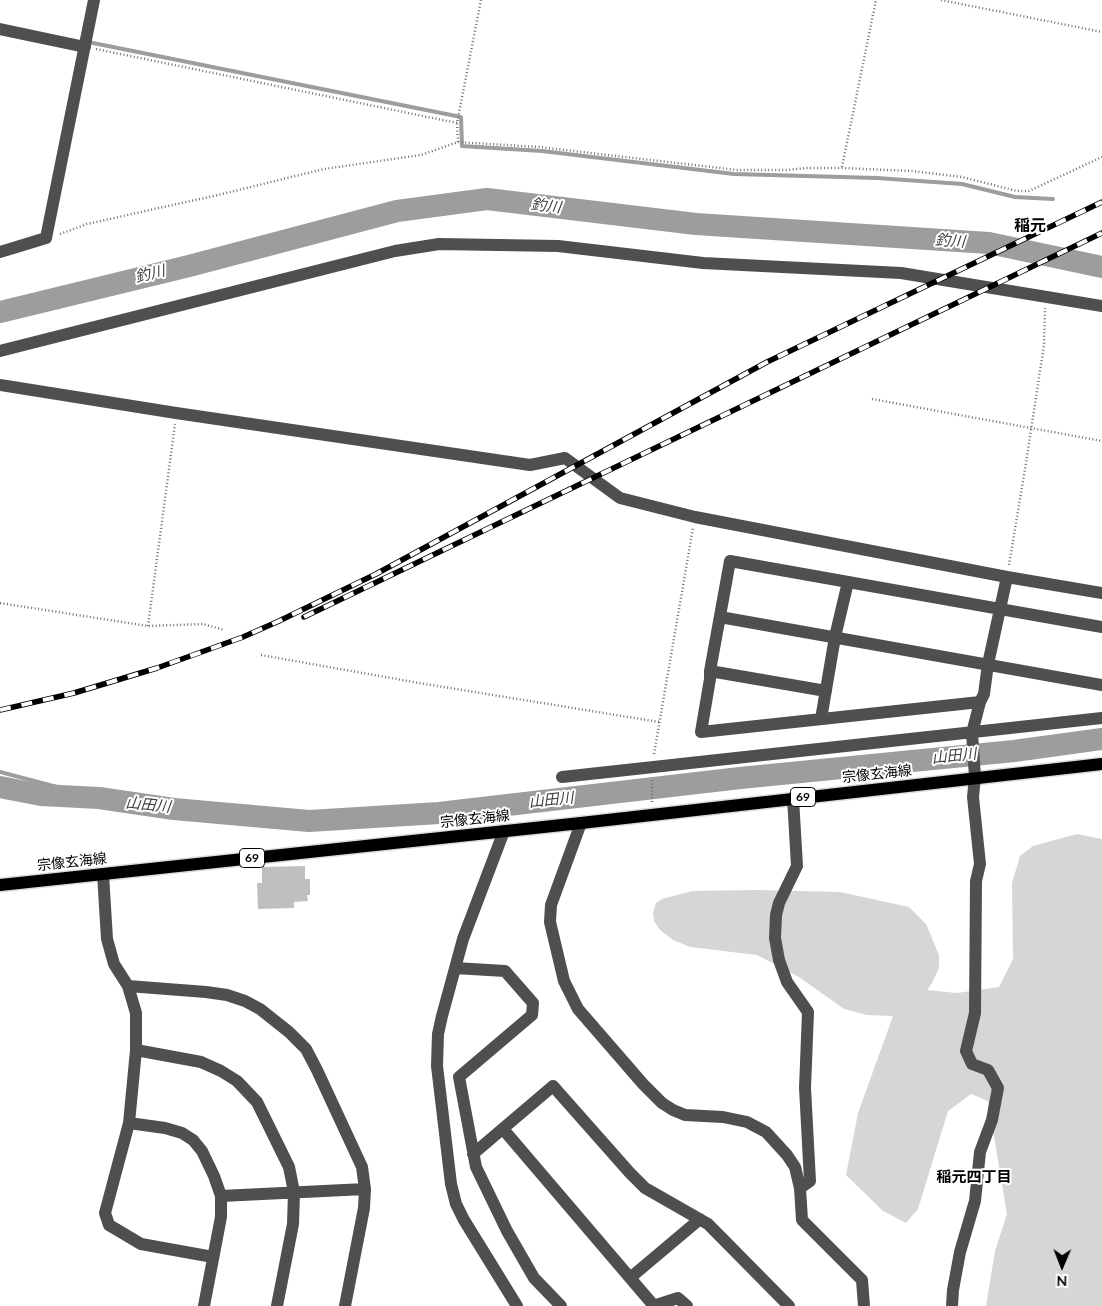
<!DOCTYPE html>
<meta charset="utf-8">
<style>
body{margin:0}
#map{position:relative;width:1102px;height:1306px;overflow:hidden;background:#fff;font-family:Lato,sans-serif}
canvas{display:block}
.north{position:absolute;left:1037px;top:1241px;width:50px;height:50px;-webkit-text-stroke:4px #fff;paint-order:stroke;rotate:181deg;font-size:14px;font-weight:700;line-height:20px;text-align:center;color:#000}
.north::after{content:'';display:block;margin:auto;width:18px;height:22px;background:#000;clip-path:polygon(50% 0,100% 100%,50% 72%,0 100%)}
</style>
<div id="map">
<canvas width="1102" height="1306"></canvas>
<div class="north">N</div>
</div>
<script>
const ctx = document.querySelector('canvas').getContext('2d');
ctx.lineJoin = 'round';
function fill(path, color) { ctx.fillStyle = color; ctx.fill(path, 'evenodd'); }
const toPath = rows => new Path2D(rows.map(r => 'M' + r).join(''));
function trace(path, color, width, dash) { ctx.strokeStyle = color; ctx.lineWidth = width; ctx.lineCap = dash ? 'butt' : 'round'; ctx.setLineDash(dash || []); ctx.stroke(path); }
function label(font, color, halo, rows, align = 'center') {
  ctx.font = font + ' Lato,"Noto Sans JP",sans-serif'; ctx.lineWidth = 4; ctx.setLineDash([]); ctx.textBaseline = 'middle'; ctx.strokeStyle = halo; ctx.fillStyle = color; for (const [text, x, y, turn = 0] of rows) {
    ctx.save(); ctx.translate(x, y); ctx.rotate((+turn || 0) * Math.PI / 180); ctx.textAlign = isNaN(turn) ? turn : align; if (halo) ctx.strokeText(text, 0, 0); ctx.fillText(text, 0, 0); ctx.restore();
  }
}
fill(toPath([
 [1077,834,1102,839,1102,1306,986,1306,995,1251,1007,1214,988,1101,971,1094,948,1111,918,1209,906,1223,883,1211,846,1175,858,1113,893,1016,867,1015,844,1009,799,977,757,955,690,947,673,940,660,930,654,921,653,913,656,903,662,899,692,891,756,890,840,892,909,907,926,924,939,955,939,968,932,983,927,990,957,993,999,987,1013,959,1012,883,1020,856,1033,846]
]), '#d6d6d6');
trace(toPath([
 [88,42,461,117,462,146,542,151,734,174,877,178,962,184,1015,197,1053,199],
 [0,772,99,798]
]), '#9d9d9d', 4);
trace(toPath([
 [0,312,189,266,397,211,487,199,696,224,989,243,1102,267],
 [0,787,41,795,99,798,174,809,309,821,439,813,740,778,1014,751,1102,739]
]), '#9d9d9d', 22);
fill(toPath([
 [305,866,305,879,310,879,310,895,307,895,308,901,294,902,294,908,258,909,257,883,262,883,262,867]
]), '#bfbfbf');
const major = toPath([
 [0,885,581,823,1102,764]
]);
trace(major, '#dbdbdb', 15);
trace(toPath([
 [941,0,1102,32],
 [96,49,457,123],
 [458,142,457,123,481,0],
 [842,167,876,0],
 [60,234,87,224,218,195,324,169,421,155,458,142,539,147,737,170,787,170,807,168,842,168,912,171,962,177,1017,191,1029,191,1102,157],
 [872,399,1102,441],
 [1009,565,1026,463,1044,345,1045,308],
 [0,603,148,626,203,624,224,630],
 [148,626,175,424],
 [261,655,419,683,659,722],
 [654,754,693,528],
 [652,780,652,804]
]), '#717171', 2.5, [1, 2.5]);
trace(toPath([
 [0,29,85,47],
 [0,252,46,238,94,0],
 [0,351,395,251,439,244,558,246,703,263,901,273,1102,306],
 [0,385,176,413,530,465,565,458,620,498,695,517,1007,577,1102,593],
 [720,617,1102,685],
 [710,671,826,691],
 [980,702,701,732,710,679,710,671,730,561,1102,627],
 [821,719,835,637,848,582],
 [562,777,1102,718],
 [793,798,797,866,779,903,776,915,775,938,779,960,787,982,808,1012,805,1088,810,1181,800,1188],
 [581,823,551,905,550,922,564,981,578,1009,643,1084,662,1103,673,1110,685,1115,723,1117,747,1122,766,1132,787,1155,795,1167,800,1188,802,1220,862,1280,864,1306],
 [504,831,463,939,442,1016,438,1034,437,1066,451,1184,456,1204,464,1220,517,1306],
 [103,874,107,939,114,964,128,986,136,1013,136,1050,129,1123,105,1213,109,1225,141,1244,213,1257],
 [455,968,505,971,533,1003,532,1015,459,1077,476,1167,507,1231,534,1278,561,1306],
 [128,986,206,992,227,995,245,1001,260,1009,289,1032,306,1049,317,1070,362,1167,365,1189,364,1208,345,1306],
 [136,1050,201,1062,221,1071,237,1081,257,1102,289,1167,294,1192,293,1224,277,1306],
 [129,1123,165,1128,182,1133,193,1140,202,1151,214,1176,221,1196,221,1217,204,1306],
 [503,1129,654,1306],
 [473,1154,553,1086,630,1173,645,1188,708,1224,789,1306],
 [221,1196,365,1189],
 [630,1278,700,1219],
 [653,1306,678,1298,687,1306],
 [952,1306,953,1290,960,1252,975,1201,980,1152,992,1120,998,1088,988,1070,972,1064,966,1051,975,1013,976,881,980,864,973,797,975,777,972,733,980,702,984,694,988,664,1007,577]
]), '#4f4f4f', 12);
trace(major, '#000', 12);
const rail = toPath([
 [304,617,1102,233],
 [0,710,74,693,157,668,243,637,279,621,376,574,767,362,1102,202]
]);
trace(rail, '#000', 5.5);
trace(rail, '#fff', 4, [11]);
for (const [x, y, w] of [
 [803,797,25],
 [252,858,25]
]) { const box = new Path2D(); box.roundRect(x - w / 2, y - 9.5, w, 19, 4); ctx.fillStyle = '#fff'; ctx.fill(box); trace(box, '#000', 1); }
label('bold 12px', '#000', null, [
 ["69",803,797],
 ["69",252,858]
]);
label('14px', '#000', '#fff', [
 ["宗像玄海線",877,774,-6],
 ["宗像玄海線",475,819,-6],
 ["宗像玄海線",72,862,-6]
]);
label('italic 15px', '#3e3e3e', '#fff', [
 ["釣川",546,206,7],
 ["釣川",950,241,4],
 ["釣川",150,274,-14],
 ["山田川",954,756,-6],
 ["山田川",551,800,-6],
 ["山田川",148,805,6]
]);
label('bold 15px', '#000', '#fff', [
 ["稲元四丁目",974,1177]
]);
label('bold 16px', '#000', '#fff', [
 ["稲元",1030,226]
]);
</script>
